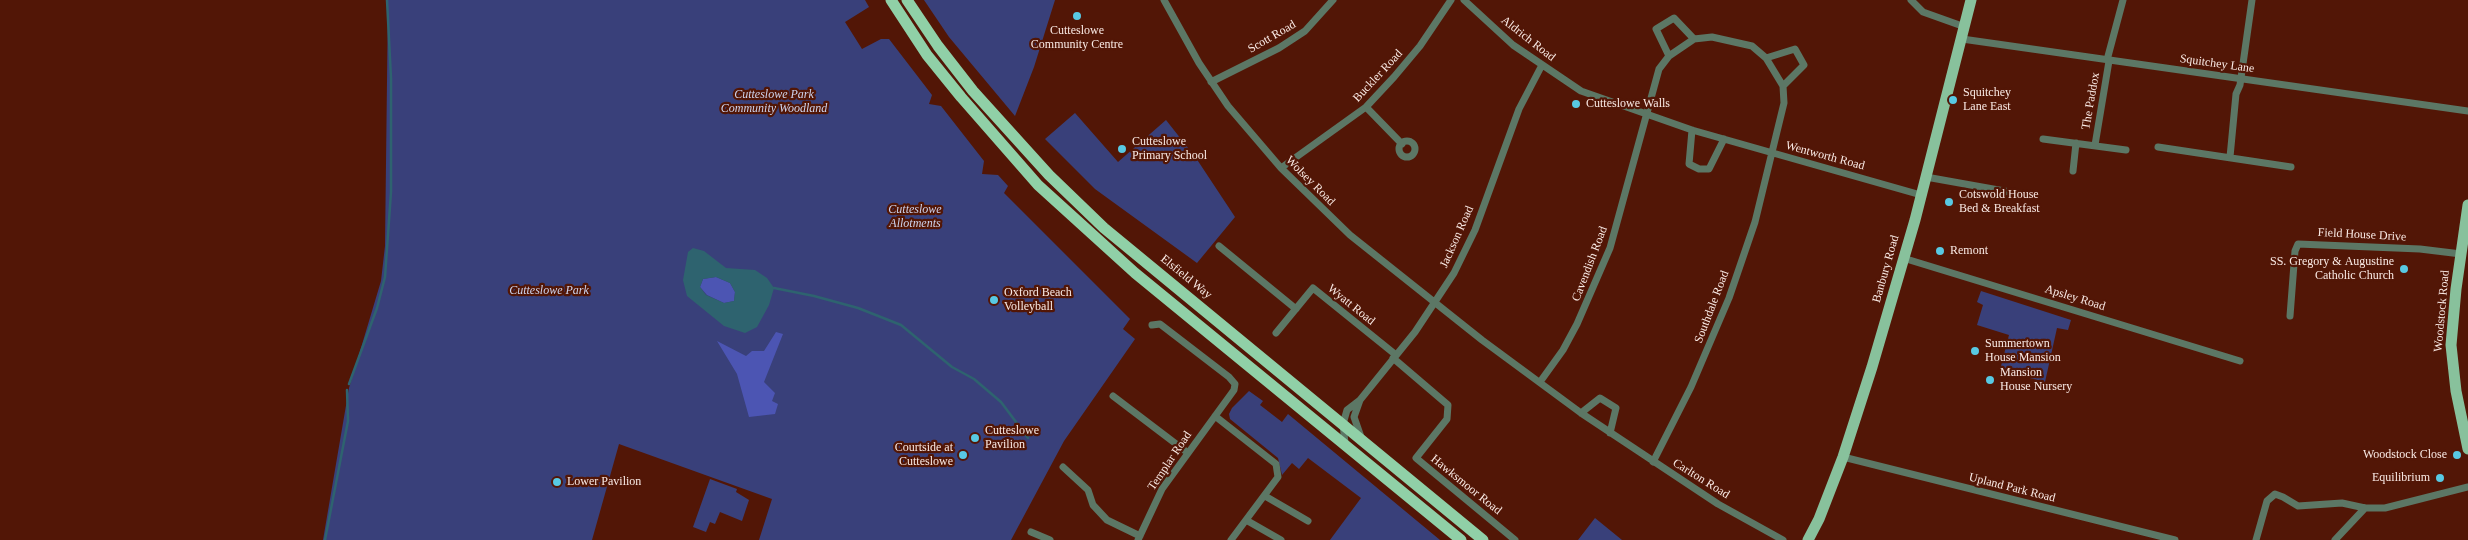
<!DOCTYPE html>
<style>
body{margin:0}
canvas{display:block;background:#521606}
</style>
<canvas width="2468" height="540"></canvas>
<script>
const ctx = document.querySelector('canvas').getContext('2d');
ctx.lineJoin = 'round';
function fill(path, color) { ctx.fillStyle = color; ctx.fill(path, 'evenodd'); }
const toPath = rows => new Path2D(rows.map(r => 'M' + r).join(''));
function trace(path, color, width, dash) { ctx.strokeStyle = color; ctx.lineWidth = width; ctx.lineCap = dash ? 'butt' : 'round'; ctx.setLineDash(dash || []); ctx.stroke(path); }
function label(font, color, halo, rows, align = 'center') {
  ctx.font = font + ' "Times New Roman",serif'; ctx.lineWidth = 4.5; ctx.setLineDash([]); ctx.textBaseline = 'middle'; ctx.strokeStyle = halo; ctx.fillStyle = color; for (const [text, x, y, turn = 0] of rows) {
    ctx.save(); ctx.translate(x, y); ctx.rotate((+turn || 0) * Math.PI / 180); ctx.textAlign = isNaN(turn) ? turn : align; if (halo) ctx.strokeText(text, 0, 0); ctx.fillText(text, 0, 0); ctx.restore();
  }
}
fill(toPath([
 [388,0,865,0,869,7,845,22,862,49,881,39,889,39,932,95,929,104,941,106,984,161,982,174,998,175,1008,186,1004,193,1130,319,1123,329,1135,339,1064,441,1011,540,759,540,772,499,619,444,592,540,323,540,349,388,381,281,385,246],
 [924,0,1055,0,1034,67,1015,116,949,37],
 [1075,113,1118,162,1166,120,1196,158,1235,217,1197,263,1095,189,1045,139],
 [1981,291,2071,320,2068,330,2057,328,2045,382,2000,370,2009,335,1977,325,1983,305,1977,302],
 [1249,391,1263,401,1260,405,1282,422,1288,414,1440,540,1330,540,1361,498,1308,458,1299,469,1292,463,1282,475,1278,458,1230,419,1229,414,1232,408],
 [710,479,737,489,736,492,749,500,742,521,720,512,715,524,710,522,706,532,693,527],
 [1595,518,1622,540,1578,540]
]), '#39407a');
fill(toPath([
 [716,277,730,283,735,292,734,301,724,303,707,295,700,287,703,279],
 [776,332,783,334,764,382,775,393,772,401,778,404,775,414,749,417,737,374,717,341,746,356,752,351,764,351]
]), '#4c55b3');
fill(toPath([
 [693,248,704,251,726,268,755,270,767,278,774,288,769,305,757,327,745,333,724,326,687,296,683,280,688,252],
 [716,277,730,283,735,292,734,301,724,303,706,295,700,287,703,279]
]), '#2e636f');
trace(toPath([
 [774,288,814,296,858,308,901,325,952,367,974,379,1001,402,1028,438],
 [349,384,377,308,385,277,391,192,391,78,387,0],
 [325,540,348,421,347,390]
]), '#2e636f', 2.5);
trace(toPath([
 [1164,0,1199,63,1228,106,1281,168,1350,235,1482,340,1581,413,1718,504,1783,540],
 [1464,0,1513,45,1581,91,1692,130,1921,195],
 [1911,0,1923,12,1965,27],
 [1962,39,2468,111],
 [1669,56,1656,29,1674,18,1694,39],
 [1766,58,1795,49,1804,65,1783,86],
 [2107,60,2123,0],
 [1211,82,1279,48,1305,31,1333,0],
 [1366,107,1402,144],
 [1692,130,1689,164,1699,169,1709,169,1724,139],
 [2043,139,2126,150],
 '1399 149a8 8 0 1 1 16 0a8 8 0 1 1-16 0Z',
 [2095,145,2109,61],
 [2158,147,2291,167],
 [2230,157,2236,94,2240,85,2252,0],
 [1281,168,1366,107,1394,77,1420,46,1451,0],
 [2073,171,2076,143],
 [1926,177,2021,194],
 [1219,246,1296,309],
 [1903,258,2240,361],
 [2290,316,2295,251,2298,244,2420,249,2461,254],
 [1276,333,1313,288,1396,355],
 [1393,358,1448,405,1447,419,1416,458,1515,540],
 [1540,382,1563,350,1577,324,1610,248,1659,69,1669,56,1694,39,1712,37,1752,46,1766,58,1783,86,1784,103,1755,222,1729,298,1691,387,1653,462],
 [1113,396,1188,453],
 [1360,400,1354,417,1361,437],
 [1581,413,1600,398,1616,408,1610,433],
 [1215,416,1276,464,1278,477,1231,540],
 [1345,443,1343,424,1347,410,1360,400,1415,332,1454,273,1475,230,1519,109,1542,65],
 [1843,457,2175,540],
 [1063,467,1088,490,1093,505,1107,520,1140,536],
 [1265,496,1308,521],
 [1246,520,1281,540],
 [1031,532,1050,540],
 [1138,540,1162,489,1234,390,1235,384,1229,377,1160,324,1152,325],
 [2256,540,2267,501,2275,494,2283,497,2298,506,2342,503,2365,508,2385,508,2468,487],
 [2335,540,2365,508]
]), '#5c7765', 7);
trace(toPath([
 [2468,205,2456,289,2451,345,2456,391,2468,449],
 [1808,540,1819,519,1843,457,1872,367,1915,220,1971,0]
]), '#88c19c', 11);
trace(toPath([
 [891,0,927,55,961,97,1038,185,1135,273,1461,540],
 [907,0,938,46,973,91,1049,175,1104,228,1483,540]
]), '#90d0a7', 11);
for (const [x, y, r, color] of [
 [1077,16,5,"#58c9e3"],
 [1953,100,5,"#58c9e3"],
 [1576,104,5,"#58c9e3"],
 [1122,149,5,"#58c9e3"],
 [1949,202,5,"#58c9e3"],
 [1940,251,5,"#58c9e3"],
 [2404,269,5,"#58c9e3"],
 [994,300,5,"#58c9e3"],
 [1975,351,5,"#58c9e3"],
 [1990,380,5,"#58c9e3"],
 [975,438,5,"#58c9e3"],
 [963,455,5,"#58c9e3"],
 [2457,455,5,"#58c9e3"],
 [2440,478,5,"#58c9e3"],
 [557,482,5,"#58c9e3"]
]) { const dot = new Path2D(); dot.arc(x, y, r, 0, 2 * Math.PI); ctx.fillStyle = color; ctx.fill(dot); trace(dot, '#521606', 2); }
label('12px', '#faeae5', '#521606', [
 ["Cutteslowe",1077,31,"center"],
 ["Community Centre",1077,45,"center"],
 ["Squitchey",1963,93],
 ["Lane East",1963,107],
 ["Cutteslowe Walls",1586,104],
 ["Cutteslowe",1132,142],
 ["Primary School",1132,156],
 ["Cotswold House",1959,195],
 ["Bed & Breakfast",1959,209],
 ["Remont",1950,251],
 ["SS. Gregory & Augustine",2394,262,"right"],
 ["Catholic Church",2394,276,"right"],
 ["Oxford Beach",1004,293],
 ["Volleyball",1004,307],
 ["Summertown",1985,344],
 ["House Mansion",1985,358],
 ["Mansion",2000,373],
 ["House Nursery",2000,387],
 ["Cutteslowe",985,431],
 ["Pavilion",985,445],
 ["Courtside at",953,448,"right"],
 ["Cutteslowe",953,462,"right"],
 ["Woodstock Close",2447,455,"right"],
 ["Equilibrium",2430,478,"right"],
 ["Lower Pavilion",567,482]
], 'left');
label('12px', '#faeae5', '#521606', [
 ["Scott Road",1272,37,-30],
 ["Aldrich Road",1528,39,38],
 ["Squitchey Lane",2217,64,8],
 ["Buckler Road",1378,76,-47],
 ["The Paddox",2091,101,-80],
 ["Wentworth Road",1825,156,15],
 ["Wolsey Road",1310,181,45],
 ["Field House Drive",2362,235,3],
 ["Jackson Road",1457,237,-66],
 ["Cavendish Road",1590,264,-69],
 ["Banbury Road",1886,269,-74],
 ["Elsfield Way",1186,277,39],
 ["Apsley Road",2075,298,17],
 ["Wyatt Road",1351,305,39],
 ["Southdale Road",1712,307,-69],
 ["Woodstock Road",2442,311,-85],
 ["Templar Road",1170,461,-56],
 ["Carlton Road",1701,479,32],
 ["Hawksmoor Road",1466,485,39],
 ["Upland Park Road",2012,488,14]
]);
label('italic 12px', '#ced4ee', '#521606', [
 ["Cutteslowe Park",774,95],
 ["Community Woodland",774,109],
 ["Cutteslowe",915,210],
 ["Allotments",915,224],
 ["Cutteslowe Park",549,291]
]);
</script>
